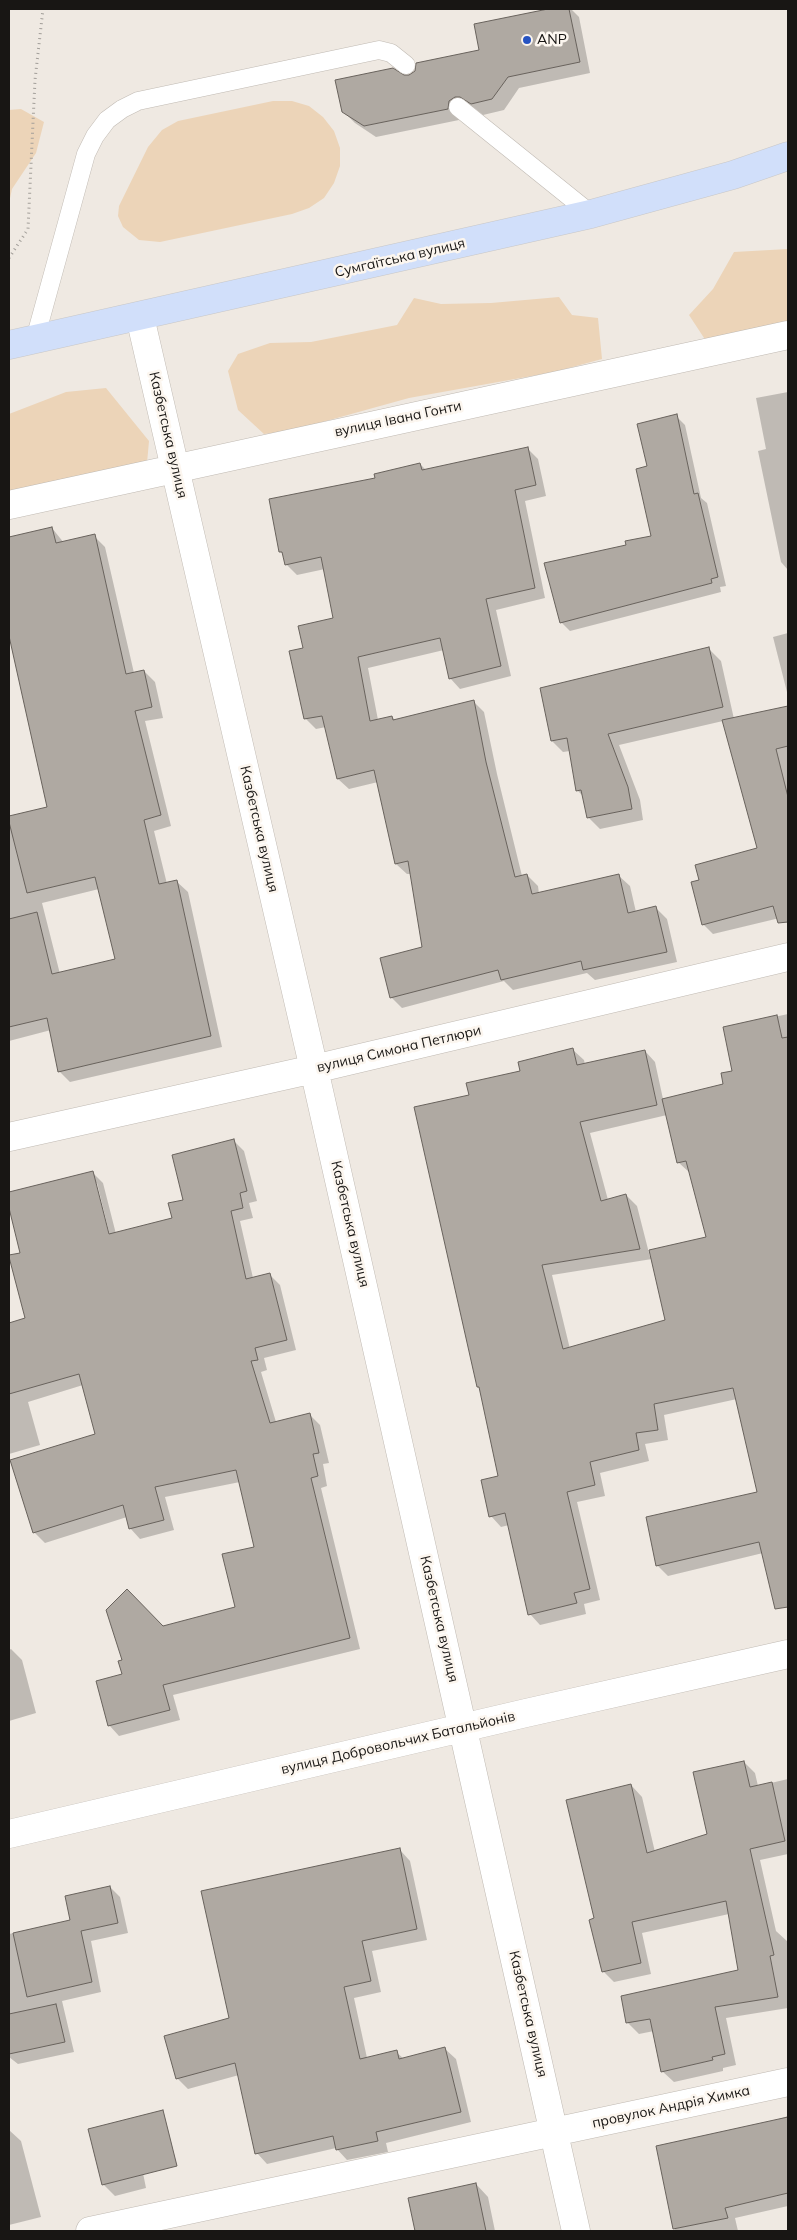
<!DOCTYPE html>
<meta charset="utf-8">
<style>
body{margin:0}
#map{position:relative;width:797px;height:2240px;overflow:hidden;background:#efe9e2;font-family:Mulish,sans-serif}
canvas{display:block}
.frame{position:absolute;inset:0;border:10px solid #181614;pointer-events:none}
</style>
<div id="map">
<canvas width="797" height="2240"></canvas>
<div class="frame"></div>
</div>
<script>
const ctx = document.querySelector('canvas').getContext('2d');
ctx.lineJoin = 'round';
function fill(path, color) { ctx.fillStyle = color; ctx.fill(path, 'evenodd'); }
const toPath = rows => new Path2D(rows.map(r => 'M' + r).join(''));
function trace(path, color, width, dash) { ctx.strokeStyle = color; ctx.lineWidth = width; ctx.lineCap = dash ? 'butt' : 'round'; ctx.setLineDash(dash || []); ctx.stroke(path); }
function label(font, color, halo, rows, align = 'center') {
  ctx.font = font + ' Mulish,sans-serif'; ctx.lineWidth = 5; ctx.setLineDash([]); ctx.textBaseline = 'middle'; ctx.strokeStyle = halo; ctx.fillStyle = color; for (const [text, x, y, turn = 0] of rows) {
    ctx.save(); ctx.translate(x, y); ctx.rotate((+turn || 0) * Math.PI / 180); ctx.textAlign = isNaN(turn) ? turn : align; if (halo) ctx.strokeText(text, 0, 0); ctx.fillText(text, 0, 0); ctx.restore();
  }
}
fill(toPath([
 [273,101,292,101,309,106,323,117,334,131,340,148,340,166,334,183,324,198,309,208,292,214,160,242,139,240,123,227,118,216,119,206,148,147,162,130,178,121],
 [21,109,44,122,36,153,12,189,9,203,9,110],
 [788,249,788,323,708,344,689,315,713,289,734,252],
 [559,297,572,315,598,318,602,359,554,372,409,398,290,431,264,434,238,410,228,371,238,354,270,343,311,342,397,325,414,298,441,304,491,303],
 [106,388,149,441,147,463,9,493,9,414,66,392]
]), '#ecd4b8');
fill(toPath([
 [554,9,571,9,579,17,590,73,519,88,504,110,483,115,473,107,466,108,460,112,459,120,376,137,355,123,343,111,404,77,410,76,481,51,476,25],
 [788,392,788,570,781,562,758,451,766,449,756,398],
 [676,416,685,425,701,498,707,503,726,586,720,587,721,592,570,631,561,622,627,546,653,537,648,467],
 [527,448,538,459,546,496,525,501,545,598,496,610,511,676,460,689,450,678,444,650,368,668,378,720,392,717,396,721,474,702,484,712,497,774,522,876,527,875,538,886,539,894,619,876,630,886,636,912,656,908,667,919,677,962,595,980,587,973,513,990,504,981,402,1008,391,997,423,948,411,874,407,874,396,864,378,782,349,789,338,779,326,727,316,729,305,718,305,649,335,619,325,569,297,575,286,564,284,555,280,551,377,479,420,464,426,470],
 [52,528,64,543,94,536,105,547,134,673,144,671,155,682,163,718,145,721,171,826,154,831,167,884,176,881,188,892,222,1047,70,1082,59,1071,51,1030,9,1041,9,817,48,808,12,645,9,642,9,538],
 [99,889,116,960,60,974,42,903],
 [788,633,788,696,773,637],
 [709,649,721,661,734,719,788,707,788,916,713,934,703,924,700,881,759,849,723,721,619,745,640,800,643,820,600,829,588,817,584,797,577,790,570,751,563,752,552,741],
 [788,1014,788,1563,774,1566,763,1553,668,1576,657,1565,759,1493,737,1399,664,1415,668,1440,645,1444,649,1461,600,1473,605,1496,577,1502,600,1600,584,1604,586,1614,540,1625,530,1614,509,1525,501,1527,491,1516,500,1477,481,1390,478,1387,471,1096,573,1050,584,1060,585,1065,645,1051,655,1062,663,1099,724,1085,734,1072,724,1028],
 [667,1115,678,1162,690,1173,707,1238,650,1257,637,1206,626,1195,608,1200,590,1133],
 [652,1259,666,1321,570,1349,552,1275],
 [234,1141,244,1151,257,1201,249,1203,253,1218,240,1221,253,1278,270,1275,280,1285,296,1350,264,1358,267,1370,261,1372,276,1422,309,1414,320,1425,329,1463,323,1464,327,1486,321,1488,360,1649,173,1695,180,1720,119,1736,109,1725,123,1674,163,1628,237,1608,256,1547,240,1482,165,1497,174,1530,140,1539,130,1528,127,1517,45,1543,34,1532,96,1434,83,1385,28,1402,40,1445,9,1454,9,1325,27,1319,21,1254,9,1202,9,1194,93,1173,103,1183,116,1234,173,1219,184,1201],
 [95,1183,97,1183,111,1240,109,1241],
 [11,1649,22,1660,36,1713,9,1721,9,1650],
 [744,1762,755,1773,758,1786,788,1779,788,1854,760,1860,776,1931,788,1942,788,2008,726,2018,736,2065,723,2068,723,2071,674,2082,662,2071,654,2031,639,2034,627,2022,740,1971,729,1914,642,1933,651,1974,614,1982,603,1971,595,1919,631,1785,642,1797,655,1852,708,1835],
 [400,1850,410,1861,427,1940,372,1951,381,1992,354,1998,367,2058,396,2052,404,2059,445,2049,456,2059,471,2122,386,2143,388,2152,347,2160,336,2148,267,2164,257,2153,239,2075,188,2089,177,2078,230,2018],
 [110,1887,120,1897,128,1933,91,1941,101,1992,62,2001,74,2052,18,2064,9,2057,9,1934,72,1921],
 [788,2116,788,2206,735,2218,738,2231,675,2231,657,2147,779,2120,779,2119],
 [9,2130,21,2141,41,2217,9,2225],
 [135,2133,146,2188,115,2196,103,2184],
 [476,2184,488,2197,495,2231,416,2231,410,2199]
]), '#0003');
const building = toPath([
 [548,9,569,9,580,62,508,77,492,99,471,104,460,97,455,97,449,101,448,109,364,126,342,112,335,80,393,68,404,75,409,75,415,71,416,63,479,50,474,24,548,9],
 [677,414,694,494,698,493,718,577,711,579,712,583,560,623,544,563,626,545,625,541,651,536,636,469,647,466,637,424,677,414],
 [528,447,536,485,515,490,535,588,486,599,501,666,449,679,440,638,358,657,370,721,392,716,393,720,474,700,486,762,515,877,527,874,532,894,619,874,628,913,656,906,667,952,583,970,581,961,501,980,498,970,390,998,380,958,422,947,408,861,395,864,374,770,337,779,322,716,304,719,289,651,303,648,298,626,333,618,321,557,285,565,282,552,279,552,269,499,375,478,374,474,420,463,422,470,528,447],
 [52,527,56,543,95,534,126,674,144,670,152,707,135,711,161,815,144,820,159,884,177,880,211,1036,58,1072,47,1018,9,1027,9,919,37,912,52,974,115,959,95,877,27,893,9,822,9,816,47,807,9,636,9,537,52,527],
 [709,647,723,707,608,734,628,787,632,809,587,818,581,790,576,791,567,738,551,741,540,688,709,647],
 [788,706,788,746,776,749,788,797,788,922,778,923,773,906,702,925,691,882,699,880,695,865,757,848,722,720,788,706],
 [777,1015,782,1038,788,1037,788,1607,775,1609,759,1542,656,1566,646,1517,757,1492,733,1388,654,1404,658,1430,636,1433,639,1450,590,1462,595,1485,567,1492,590,1589,574,1593,577,1603,528,1615,505,1513,489,1517,481,1480,498,1476,479,1387,477,1387,414,1107,469,1095,466,1083,520,1071,518,1062,573,1048,577,1065,645,1050,657,1105,580,1122,601,1201,626,1194,640,1249,542,1265,563,1349,665,1320,649,1250,706,1237,686,1161,677,1163,662,1099,723,1084,721,1073,732,1071,723,1027,777,1015],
 [234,1139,247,1191,240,1193,243,1208,231,1211,246,1279,270,1273,287,1340,255,1348,258,1360,251,1361,270,1423,310,1413,319,1453,313,1454,318,1476,311,1478,350,1638,163,1685,170,1710,108,1726,96,1681,122,1674,118,1661,122,1660,106,1610,127,1589,163,1626,235,1607,222,1554,254,1547,236,1470,155,1487,164,1520,129,1529,123,1505,33,1533,10,1460,95,1434,79,1374,9,1394,9,1323,25,1318,9,1257,9,1255,20,1253,9,1208,9,1192,93,1171,109,1234,172,1218,168,1203,183,1200,172,1155,234,1139],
 [744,1761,750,1787,772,1782,785,1841,750,1849,774,1955,770,1956,778,1997,715,2007,725,2054,712,2057,713,2060,661,2072,650,2019,626,2023,621,1996,738,1970,726,1901,632,1922,641,1963,602,1972,589,1920,594,1918,566,1800,631,1784,647,1853,707,1834,693,1772,744,1761],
 [400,1848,417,1929,362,1941,371,1981,344,1987,360,2059,397,2050,399,2059,445,2047,461,2112,376,2132,378,2141,336,2150,333,2136,255,2154,235,2063,176,2079,164,2036,229,2018,201,1891,400,1848],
 [110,1886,118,1923,81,1931,92,1982,27,1997,13,1933,70,1920,65,1896,110,1886],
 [56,2004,65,2042,9,2054,9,2014,56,2004],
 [163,2110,177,2166,102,2185,88,2129,163,2110],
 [788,2117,788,2193,725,2208,728,2218,673,2229,656,2146,788,2117],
 [476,2183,486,2231,415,2231,408,2198,476,2183]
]);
fill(building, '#afa9a2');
trace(building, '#68625c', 1);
const lane = toPath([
 [458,107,591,214],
 [35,339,86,154,95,136,107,120,122,109,138,101,379,50,391,53,406,65]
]);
const street = toPath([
 [140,317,314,1069,576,2231],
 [9,505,788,335],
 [9,1137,314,1069,788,957],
 [9,1834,526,1713,788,1654],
 [90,2231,788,2082]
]);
const primary = toPath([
 [9,345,591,214,733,175,788,156]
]);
trace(lane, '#c0bab3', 19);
trace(street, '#c0bab3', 29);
trace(primary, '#c8c7c7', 29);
trace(toPath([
 [9,258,28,229,35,80,43,9]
]), '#a29e99', 3, [1, 4]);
trace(lane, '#fff', 18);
trace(street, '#fff', 28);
trace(primary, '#d1dffa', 28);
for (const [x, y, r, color] of [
 [527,40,5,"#2754c2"]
]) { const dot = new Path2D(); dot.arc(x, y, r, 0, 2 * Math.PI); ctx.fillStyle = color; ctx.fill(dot); trace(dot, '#fcf6ef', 2); }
label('14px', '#181614', '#fcf6ef', [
 ["ANP",537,40]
], 'left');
label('14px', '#181614', '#fcf6ef', [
 ["Сумгаїтська вулиця",400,258,-13],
 ["вулиця Івана Гонти",398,419,-12],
 ["Казбетська вулиця",168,435,77],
 ["Казбетська вулиця",259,829,77],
 ["вулиця Симона Петлюри",399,1049,-13],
 ["Казбетська вулиця",350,1224,77],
 ["Казбетська вулиця",439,1619,77],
 ["вулиця Добровольчих Батальйонів",398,1743,-13],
 ["Казбетська вулиця",528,2014,77],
 ["провулок Андрія Химка",671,2107,-12]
]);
</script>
